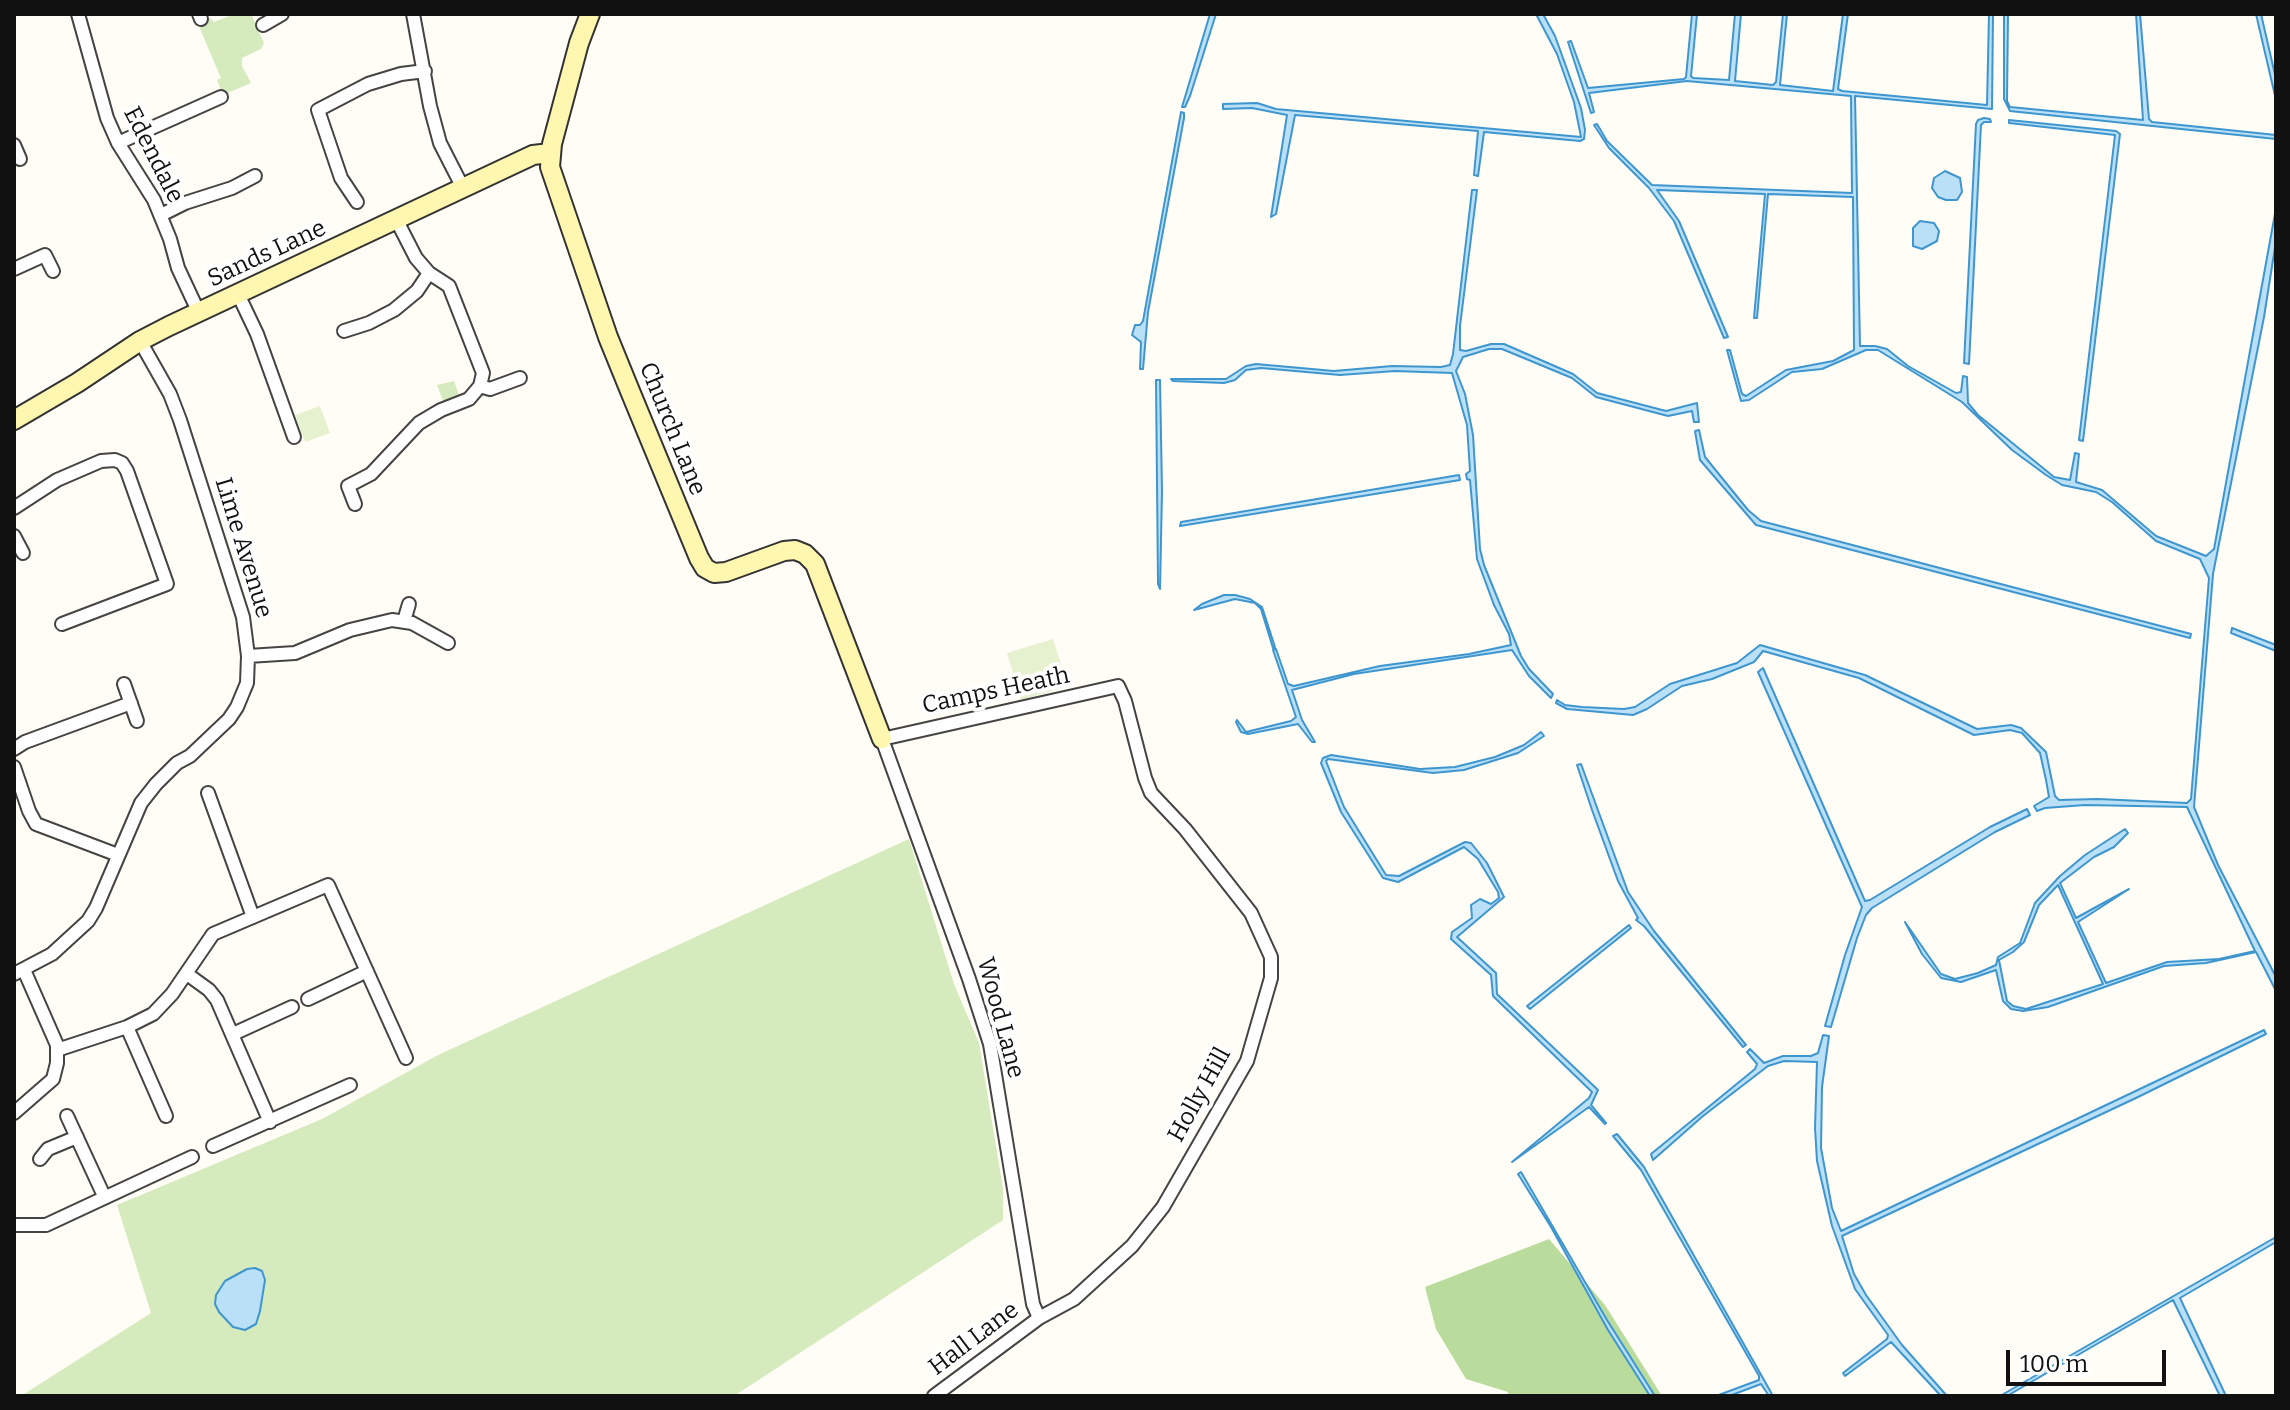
<!DOCTYPE html>
<style>
body{margin:0}
#map{position:relative;width:2290px;height:1410px;overflow:hidden;background:#fffdf5;font-family:Bitter,serif}
canvas{display:block}
.frame{position:absolute;inset:0;border:16px solid #111;pointer-events:none}
.scale{position:absolute;left:2006px;top:1350px;width:160px;height:36px;box-sizing:border-box;border:4px solid #111;border-top:0;padding-left:10px;font-size:24px;line-height:28px;white-space:nowrap;color:#111;-webkit-text-stroke:6px #fff;paint-order:stroke}
</style>
<div id="map">
<canvas width="2290" height="1410"></canvas>
<div class="frame"></div>
<div class="scale">100 m</div>
</div>
<script>
const ctx = document.querySelector('canvas').getContext('2d');
ctx.lineJoin = 'round';
function fill(path, color) { ctx.fillStyle = color; ctx.fill(path, 'evenodd'); }
const toPath = rows => new Path2D(rows.map(r => 'M' + r).join(''));
function trace(path, color, width, dash) { ctx.strokeStyle = color; ctx.lineWidth = width; ctx.lineCap = dash ? 'butt' : 'round'; ctx.setLineDash(dash || []); ctx.stroke(path); }
function label(font, color, halo, rows, align = 'center') {
  ctx.font = font + ' Bitter,serif'; ctx.lineWidth = 8; ctx.setLineDash([]); ctx.textBaseline = 'middle'; ctx.strokeStyle = halo; ctx.fillStyle = color; for (const [text, x, y, turn = 0] of rows) {
    ctx.save(); ctx.translate(x, y); ctx.rotate((+turn || 0) * Math.PI / 180); ctx.textAlign = isNaN(turn) ? turn : align; if (halo) ctx.strokeText(text, 0, 0); ctx.fillText(text, 0, 0); ctx.restore();
  }
}
fill(toPath([
 [234,14,251,14,264,43,261,49,242,58,242,66,251,83,223,95,217,80,221,78,198,24,210,18,214,22],
 [454,381,459,395,443,401,437,385],
 [909,839,954,984,979,1043,1003,1189,1003,1220,734,1396,21,1396,151,1313,117,1205,322,1119,438,1055]
]), '#d5ebbd');
fill(toPath([
 [1549,1239,1605,1305,1662,1396,1508,1396,1508,1392,1466,1379,1436,1329,1425,1287]
]), '#b9dc9c');
fill(toPath([
 [320,406,330,433,305,442,295,415],
 [1053,639,1068,686,1021,700,1007,653]
]), '#e6f2cf');
const water = toPath([
 [1210,14,1216,14,1190,96,1185,107,1182,107,1210,14],
 [1536,14,1543,14,1555,36,1581,108,1585,130,1584,139,1580,141,1484,132,1478,176,1474,175,1478,131,1295,115,1276,214,1271,217,1287,115,1252,108,1223,109,1223,104,1257,103,1276,109,1581,137,1574,102,1557,54,1536,14],
 [1692,14,1697,14,1691,76,1693,78,1729,80,1735,14,1741,14,1735,81,1773,85,1776,82,1783,14,1787,14,1780,85,1833,91,1843,14,1848,14,1838,89,1842,91,1987,105,1989,14,1993,14,1992,109,1855,96,1860,346,1875,346,1887,349,1908,366,1956,393,1961,392,1963,376,1967,377,1968,403,1978,415,2054,477,2070,480,2075,453,2079,454,2076,482,2102,490,2156,536,2206,556,2214,549,2276,208,2276,241,2264,317,2213,574,2194,807,2218,865,2276,977,2276,991,2256,952,2206,963,2164,966,2048,1007,2023,1011,2011,1009,2003,1001,1996,970,1961,982,1941,978,1922,954,1905,922,1941,974,1955,979,1978,973,1996,965,1998,957,2020,943,2035,903,2060,876,2085,855,2125,829,2128,833,2114,847,2094,857,2060,883,2076,918,2129,889,2078,922,2106,983,2167,962,2219,959,2255,951,2187,807,2085,805,2045,808,2037,811,2034,806,2049,797,2046,780,2040,753,2022,733,2010,730,1974,735,1859,678,1763,651,1754,662,1712,679,1682,686,1647,709,1633,715,1567,709,1556,703,1557,700,1565,705,1582,707,1624,709,1635,707,1670,684,1737,663,1760,645,1865,675,1977,729,2011,725,2021,728,2046,752,2055,796,2059,800,2098,799,2187,803,2191,799,2209,578,2200,559,2156,541,2112,502,2096,492,2062,485,2046,475,2012,450,1962,402,1878,350,1866,350,1822,369,1792,372,1749,400,1741,401,1727,350,1730,350,1742,394,1746,396,1786,370,1833,361,1854,350,1853,197,1768,194,1757,318,1754,318,1765,194,1657,190,1679,221,1728,337,1724,338,1674,221,1649,188,1609,148,1594,125,1597,124,1607,141,1652,185,1852,193,1851,96,1687,81,1589,93,1594,112,1591,113,1568,42,1571,41,1588,88,1684,79,1686,77,1692,14],
 [2058,885,2103,984,2026,1009,2013,1006,2007,1001,1999,960,2013,952,2024,942,2039,905,2058,885],
 [2004,14,2008,14,2007,101,2010,107,2143,120,2136,14,2140,14,2149,119,2152,122,2276,135,2276,139,2010,111,2004,99,2004,14],
 [2256,14,2261,14,2276,79,2276,100,2256,14],
 [1181,112,1184,113,1184,118,1148,312,1143,369,1140,369,1141,342,1132,335,1135,325,1140,325,1143,321,1181,112],
 [1984,118,1990,119,1991,122,1984,122,1981,125,1969,364,1964,363,1976,124,1978,120,1984,118],
 [2009,120,2116,131,2120,134,2083,441,2079,440,2115,135,2009,123,2009,120],
 [1945,171,1960,178,1962,192,1957,200,1946,200,1938,197,1932,188,1934,178,1945,171],
 [1472,190,1477,190,1460,326,1460,350,1466,351,1491,344,1504,344,1573,374,1597,393,1666,411,1697,403,1699,422,1694,422,1692,411,1668,416,1596,397,1572,378,1502,349,1489,349,1463,357,1456,371,1465,394,1473,435,1480,549,1484,565,1521,656,1529,669,1553,694,1551,698,1529,676,1512,650,1354,674,1292,690,1302,720,1315,742,1312,742,1298,724,1248,734,1241,732,1236,722,1237,720,1246,732,1291,721,1296,717,1273,650,1276,649,1288,684,1294,686,1380,666,1469,654,1511,645,1509,634,1494,605,1477,559,1470,480,1467,479,1466,474,1470,471,1467,425,1452,373,1395,371,1340,375,1261,368,1246,370,1235,380,1224,383,1173,381,1171,379,1226,379,1246,366,1256,364,1334,371,1392,366,1441,367,1450,365,1453,354,1472,190],
 [1920,221,1934,223,1939,231,1937,241,1922,249,1913,246,1913,228,1920,221],
 [1156,380,1160,380,1162,491,1160,589,1158,584,1156,380],
 [1699,430,1705,457,1748,510,1761,521,2191,634,2190,638,1756,525,1700,460,1695,431,1699,430],
 [1459,475,1460,480,1180,526,1181,522,1459,475],
 [1224,595,1235,595,1250,599,1262,607,1275,647,1273,648,1261,609,1255,603,1235,599,1194,610,1202,604,1224,595],
 [2232,628,2276,645,2276,651,2231,633,2232,628],
 [1763,668,1865,901,1870,900,1990,827,2027,809,2030,815,1995,832,1872,908,1866,915,1857,938,1831,1027,1825,1026,1845,955,1862,907,1758,672,1763,668],
 [1541,732,1544,736,1518,753,1464,770,1433,773,1328,759,1326,761,1344,807,1386,875,1399,876,1465,842,1471,843,1487,863,1504,897,1457,937,1496,973,1497,994,1598,1090,1591,1105,1606,1123,1605,1124,1589,1107,1512,1162,1589,1098,1592,1092,1493,996,1491,975,1451,939,1452,932,1472,918,1471,905,1480,899,1491,904,1499,898,1498,892,1478,859,1464,847,1398,882,1383,878,1341,812,1321,763,1323,758,1331,755,1420,769,1455,767,1495,757,1524,745,1541,732],
 [1581,764,1628,892,1654,931,1746,1045,1743,1047,1644,926,1636,920,1638,918,1618,881,1592,810,1577,765,1581,764],
 [1629,925,1631,928,1530,1009,1527,1006,1629,925],
 [2264,1030,2266,1034,2136,1098,1842,1236,1854,1274,1866,1295,1902,1345,1947,1396,1941,1396,1891,1342,1845,1376,1843,1373,1887,1339,1888,1335,1855,1289,1832,1226,1817,1161,1815,1128,1817,1062,1784,1061,1768,1066,1703,1116,1653,1160,1651,1154,1755,1069,1757,1064,1747,1052,1750,1049,1764,1063,1783,1056,1811,1056,1818,1053,1823,1035,1829,1036,1822,1087,1821,1148,1832,1208,1841,1231,2264,1030],
 [1617,1134,1644,1167,1773,1396,1769,1396,1761,1384,1729,1396,1716,1396,1759,1380,1759,1376,1641,1170,1613,1136,1617,1134],
 [1521,1172,1607,1320,1655,1396,1650,1396,1608,1330,1551,1227,1518,1174,1521,1172],
 [2276,1237,2276,1242,2180,1298,2226,1396,2220,1396,2173,1300,2007,1396,2000,1396,2276,1237],
 [255,1268,262,1271,265,1280,260,1311,256,1324,245,1330,233,1327,219,1312,215,1304,216,1295,225,1281,247,1269,255,1268]
]);
fill(water, '#b9e0f7');
trace(water, '#3f96cf', 2);
const street = toPath([
 [78,14,107,118,118,143,154,200,170,239,178,268,199,313],
 [199,14,201,19],
 [413,14,430,106,440,143,463,188],
 [263,25,282,14],
 [118,143,221,97],
 [14,145,20,159],
 [357,202,341,178,318,110,368,84,401,74,425,71],
 [161,215,185,203,232,188,255,176],
 [396,219,416,258,429,273,449,286,483,373,480,386],
 [14,269,45,255,53,271],
 [238,294,257,334,294,437],
 [344,331,369,323,394,310,417,291,429,273],
 [355,504,348,486,371,474,419,423,441,410,469,399,480,386,490,389,520,378],
 [14,508,57,480,101,461,115,460,122,463,127,471,167,584,62,624],
 [14,536,23,553],
 [404,621,409,604],
 [248,656,295,653,350,630,392,620,412,623,448,643],
 [124,684,137,721],
 [14,749,25,742,131,703],
 [14,767,29,811,36,824,118,855],
 [208,793,253,917],
 [14,974,52,954,88,921,96,908,141,803,156,784,177,763,190,756,229,719,237,707,247,683,248,656,243,617,180,420,170,394,140,341],
 [187,974,209,990,217,1000,270,1122],
 [308,999,367,971],
 [127,1027,166,1116],
 [233,1034,292,1007],
 [57,1050,127,1027,153,1014,172,994,213,934,328,885,406,1058],
 [14,1113,53,1079,57,1063,57,1045,24,970],
 [67,1116,104,1196],
 [213,1146,350,1085],
 [40,1159,48,1149,77,1137],
 [14,1225,46,1225,192,1157],
 [934,1396,1039,1318,1074,1299,1132,1246,1163,1207,1247,1061,1271,978,1271,957,1251,913,1185,829,1151,793,1145,778,1125,701,1118,686,882,739,969,979,990,1044,1033,1304,1039,1318]
]);
const secondary = toPath([
 [590,14,579,43,552,144,550,167,608,337,630,391,699,558,705,568,714,573,726,572,784,551,795,550,805,554,815,564,882,739],
 [14,420,77,383,140,341,169,326,533,155,550,153]
]);
trace(street, '#444', 16);
trace(secondary, '#333', 22);
trace(street, '#fff', 12);
trace(secondary, '#fff6b0', 18);
label('24px', '#111', '#fff', [
 ["Edendale",153,155,63],
 ["Sands Lane",267,254,-25],
 ["Church Lane",672,429,68],
 ["Lime Avenue",243,548,73],
 ["Camps Heath",996,691,-12],
 ["Wood Lane",1000,1018,75],
 ["Holly Hill",1200,1095,-61],
 ["Hall Lane",974,1339,-37]
]);
</script>
